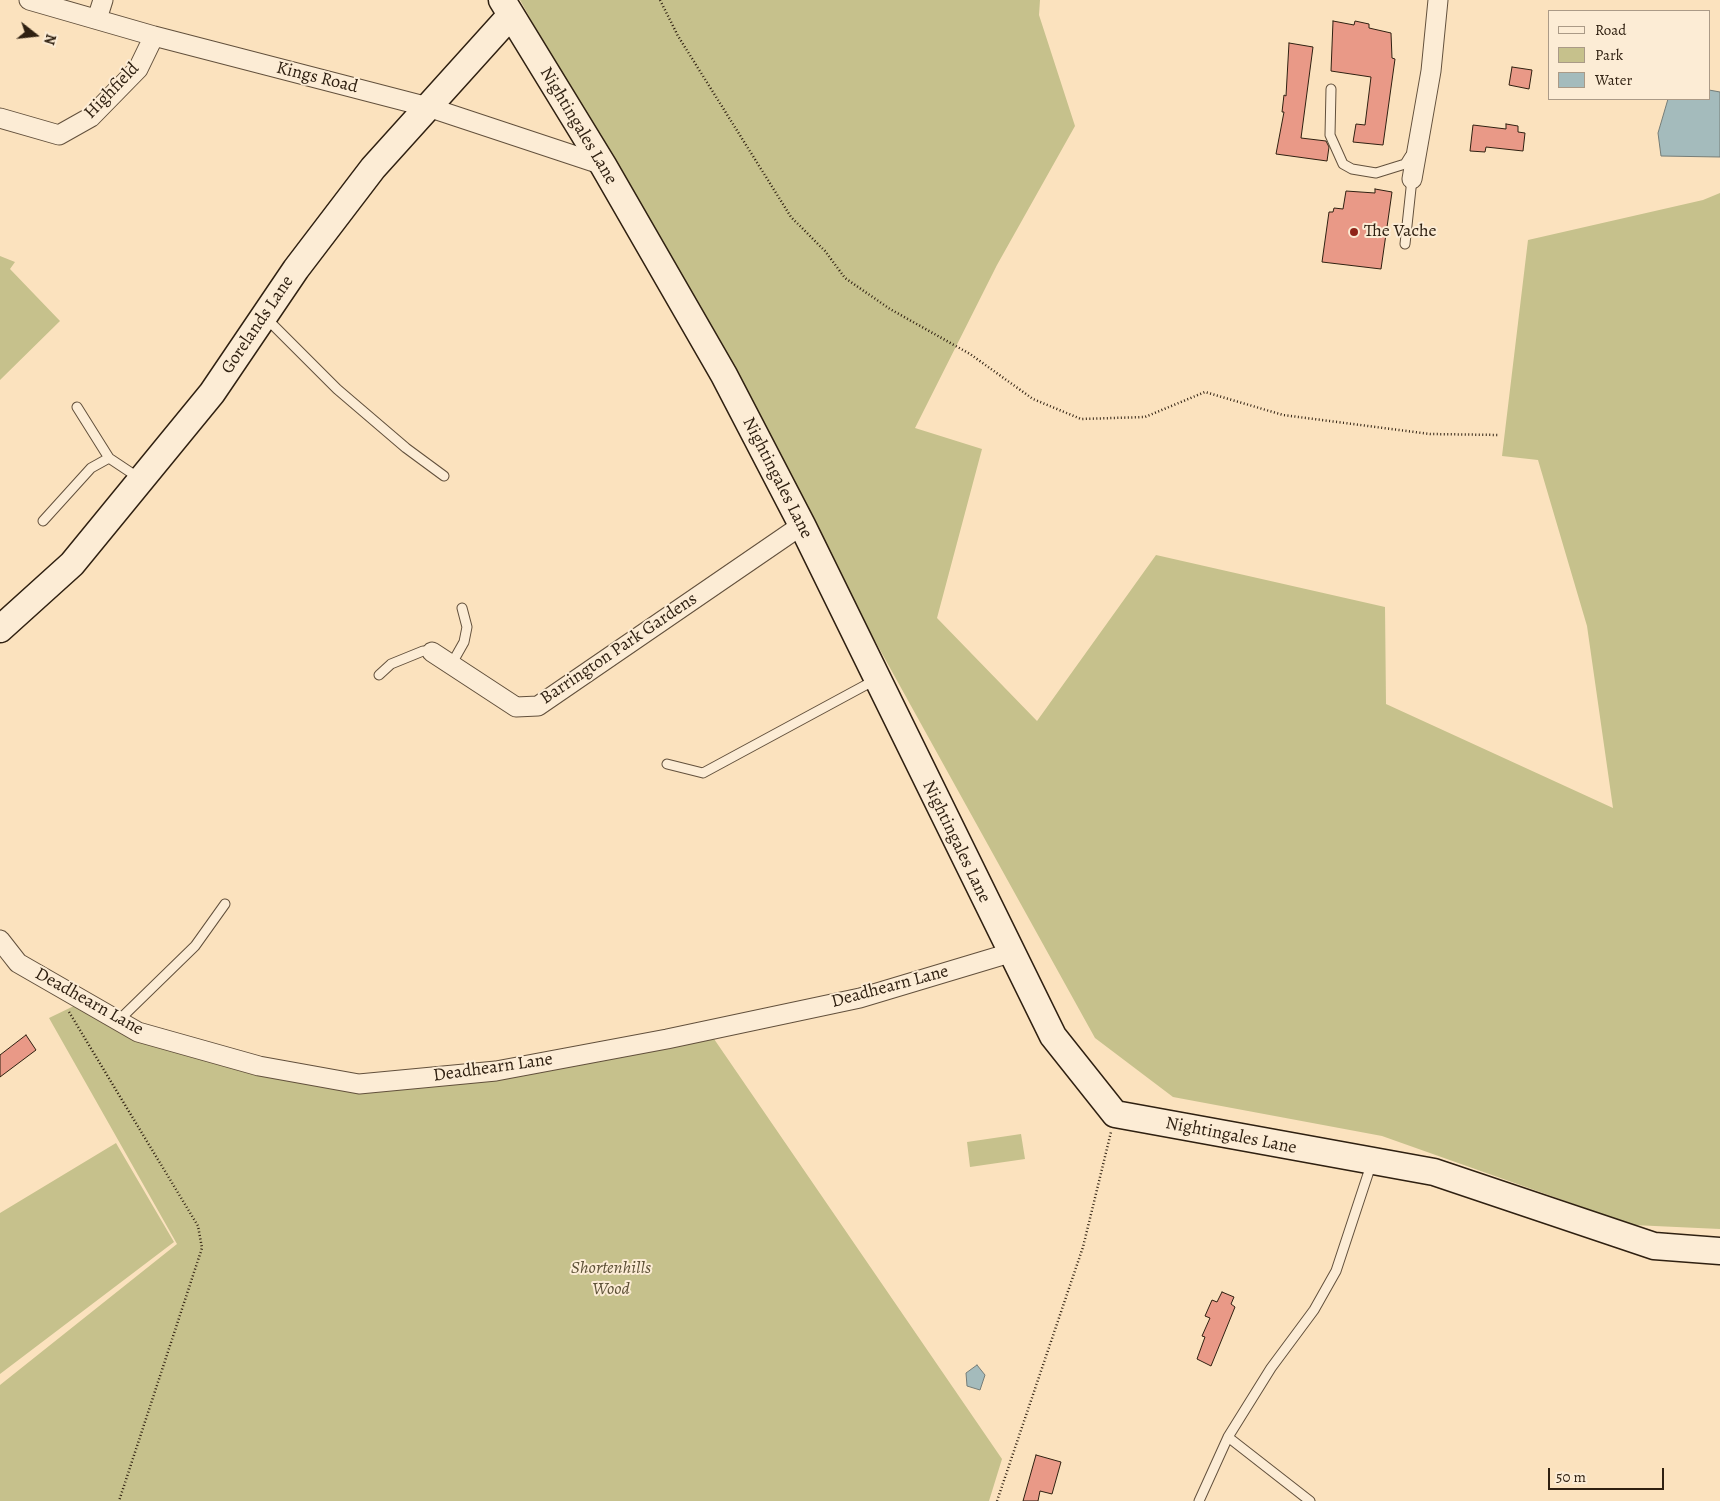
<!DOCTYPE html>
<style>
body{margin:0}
#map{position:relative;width:1720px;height:1501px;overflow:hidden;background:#fbe2be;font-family:Alegreya,serif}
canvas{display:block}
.legend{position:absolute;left:1548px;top:10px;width:162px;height:90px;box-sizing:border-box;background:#fcecd5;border:1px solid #aa9a87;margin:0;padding:6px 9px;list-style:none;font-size:15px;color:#2f2011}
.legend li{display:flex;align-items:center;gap:10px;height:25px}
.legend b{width:25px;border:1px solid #aa9a87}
.north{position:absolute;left:10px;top:10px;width:50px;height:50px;-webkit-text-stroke:4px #fcecd5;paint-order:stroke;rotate:106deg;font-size:14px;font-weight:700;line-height:20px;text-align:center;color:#2f2011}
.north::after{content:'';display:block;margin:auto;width:18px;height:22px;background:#2f2011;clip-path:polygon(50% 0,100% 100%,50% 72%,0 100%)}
.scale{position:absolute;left:1548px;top:1468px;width:116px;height:22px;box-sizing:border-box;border:2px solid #2f2011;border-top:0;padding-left:6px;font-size:15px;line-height:18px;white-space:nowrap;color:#2f2011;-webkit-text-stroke:4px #fcecd5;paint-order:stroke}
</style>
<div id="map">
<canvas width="1720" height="1501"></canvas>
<ul class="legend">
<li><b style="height:6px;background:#fcecd5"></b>Road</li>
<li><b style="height:14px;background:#c6c18c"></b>Park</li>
<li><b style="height:14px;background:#a4bbbc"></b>Water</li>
</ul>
<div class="north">N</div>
<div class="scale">50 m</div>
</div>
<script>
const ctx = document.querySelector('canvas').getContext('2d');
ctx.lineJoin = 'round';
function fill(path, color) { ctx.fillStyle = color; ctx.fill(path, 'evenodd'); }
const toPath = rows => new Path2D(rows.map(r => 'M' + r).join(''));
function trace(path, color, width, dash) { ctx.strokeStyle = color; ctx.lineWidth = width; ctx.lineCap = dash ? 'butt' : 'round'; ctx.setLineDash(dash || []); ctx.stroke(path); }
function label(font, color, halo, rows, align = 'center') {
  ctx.font = font + ' Alegreya,serif'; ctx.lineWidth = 4; ctx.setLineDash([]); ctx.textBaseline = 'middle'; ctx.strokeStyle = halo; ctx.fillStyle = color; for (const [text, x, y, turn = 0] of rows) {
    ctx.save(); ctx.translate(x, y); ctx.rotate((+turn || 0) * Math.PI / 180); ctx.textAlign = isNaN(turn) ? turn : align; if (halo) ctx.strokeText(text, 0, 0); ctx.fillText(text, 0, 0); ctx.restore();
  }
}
fill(toPath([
 [520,0,1040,0,1039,15,1075,126,997,265,915,428,982,449,937,618,1037,721,1156,555,1385,607,1386,704,1613,808,1587,626,1538,460,1502,456,1528,240,1703,200,1720,193,1720,1229,1633,1225,1382,1136,1173,1097,1095,1038],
 [0,256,15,262,10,269,60,321,0,380],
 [78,1004,354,1089,712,1036,1002,1459,989,1501,0,1501,0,1385,177,1244,49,1018],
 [1021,1134,1025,1159,970,1167,967,1142],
 [116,1143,174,1242,0,1374,0,1213]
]), '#c6c18c');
const water = toPath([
 [1709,90,1720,92,1720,157,1661,156,1658,133,1668,99,1709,99,1709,90],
 [977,1365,985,1375,980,1390,967,1386,966,1373,977,1365]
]);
fill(water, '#a4bbbc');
trace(water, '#757d78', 1);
const building = toPath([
 [1333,21,1354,25,1355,21,1369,24,1369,28,1391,33,1392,58,1395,59,1383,145,1353,142,1356,124,1365,125,1371,77,1331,71,1333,21],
 [1289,43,1313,47,1301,138,1326,141,1329,147,1327,161,1276,154,1284,112,1282,112,1284,95,1286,96,1289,43],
 [1512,67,1532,70,1529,89,1509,85,1512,67],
 [1506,124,1518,126,1518,132,1525,133,1523,151,1486,147,1485,152,1470,151,1473,125,1506,129,1506,124],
 [1375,189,1392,192,1381,269,1322,262,1329,212,1333,212,1334,208,1343,209,1346,191,1375,193,1375,189],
 [26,1035,36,1050,0,1077,0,1055,26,1035],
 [1222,1292,1234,1297,1231,1304,1235,1307,1211,1366,1197,1359,1205,1337,1202,1336,1210,1318,1205,1316,1212,1300,1217,1302,1222,1292],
 [1036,1455,1061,1462,1052,1494,1040,1491,1038,1501,1023,1501,1036,1455]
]);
fill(building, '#e99987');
trace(building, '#2f2011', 1);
const lane = toPath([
 [1331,89,1330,135,1343,164,1352,169,1376,173,1405,164,1410,156],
 [1405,244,1412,179],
 [266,318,337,389,406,448,444,476],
 [77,407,109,458,139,478],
 [43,521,91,468,109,458],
 [451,665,464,642,467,627,462,608],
 [379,675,391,664,423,651,432,652],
 [667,764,703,773,875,680],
 [118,1021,195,946,225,904],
 [1228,1437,1310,1501],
 [1199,1501,1228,1437,1271,1368,1314,1310,1336,1271,1372,1162]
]);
const street = toPath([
 [29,0,154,36,428,107,603,165],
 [97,19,103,0],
 [0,118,59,135,91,117,138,69,154,36],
 [1412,179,1431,71,1438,0],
 [432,652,516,707,538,706,802,525],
 [0,940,18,963,138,1032,259,1066,359,1084,496,1071,667,1039,860,998,1010,953]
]);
const secondary = toPath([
 [502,0,603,165,724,375,802,525,1053,1036,1115,1114,1434,1172,1654,1246,1720,1251],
 [0,629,72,564,212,393,296,269,373,168,511,15]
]);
trace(lane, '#62503c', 11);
trace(street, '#62503c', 21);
trace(secondary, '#2f2011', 29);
trace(toPath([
 [660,0,678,36,791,217,825,251,845,278,890,309,970,354,1033,399,1081,419,1145,417,1205,392,1283,415,1430,434,1499,435],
 [69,1012,198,1226,202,1248,119,1501],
 [997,1501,1083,1247,1111,1132]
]), '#2f2011', 2.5, [1, 2.5]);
trace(lane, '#fcecd5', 9);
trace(street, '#fcecd5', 19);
trace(secondary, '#fcecd5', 26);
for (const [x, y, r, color] of [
 [1354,232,5,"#8f2418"]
]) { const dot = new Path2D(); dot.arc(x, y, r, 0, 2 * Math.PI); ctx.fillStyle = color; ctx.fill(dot); trace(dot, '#fcecd5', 2); }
label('18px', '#2f2011', '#fcecd5', [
 ["Kings Road",317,78,14],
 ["Highfield",112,91,-46],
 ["Nightingales Lane",578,126,59],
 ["Gorelands Lane",258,325,-56],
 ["Nightingales Lane",777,478,63],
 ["Barrington Park Gardens",619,649,-34],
 ["Nightingales Lane",956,842,64],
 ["Deadhearn Lane",890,987,-15],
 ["Deadhearn Lane",89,1002,29],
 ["Deadhearn Lane",493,1068,-8],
 ["Nightingales Lane",1231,1136,11]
]);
label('18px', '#2f2011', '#fcecd5', [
 ["The Vache",1364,232]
], 'left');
label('italic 18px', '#5c5036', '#fcecd5', [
 ["Shortenhills",611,1269],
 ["Wood",611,1290]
]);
</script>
